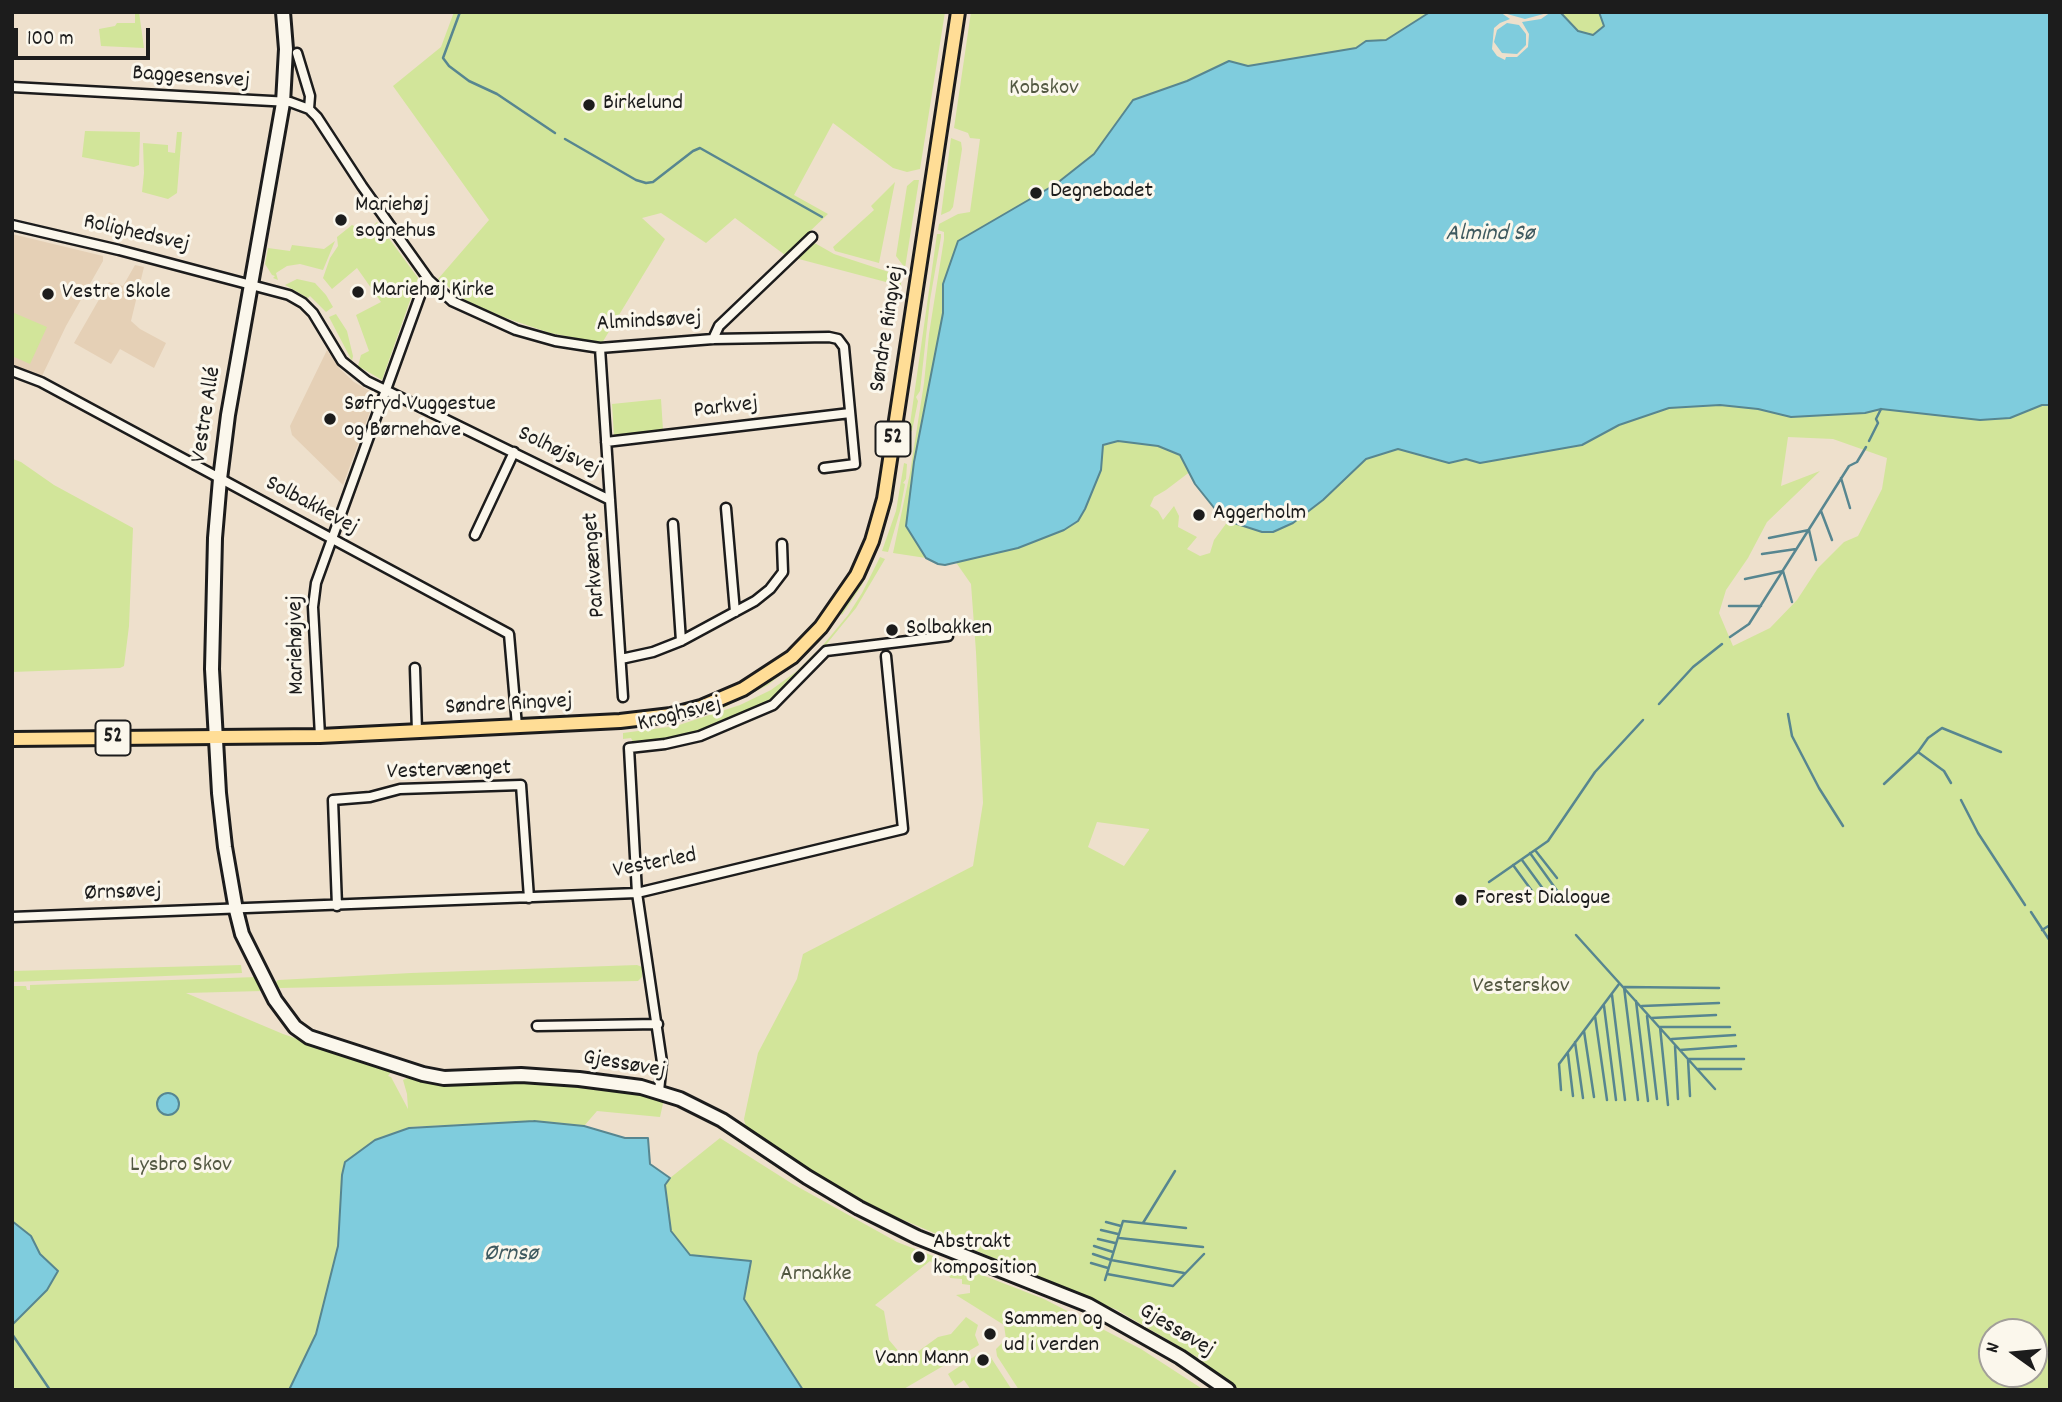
<!DOCTYPE html>
<meta charset="utf-8">
<style>
body{margin:0}
#map{position:relative;width:2062px;height:1402px;overflow:hidden;background:#eee0cc;font-family:Dekko,sans-serif}
canvas{display:block}
.frame{position:absolute;inset:0;border:14px solid #1c1c1c;pointer-events:none}
.north{position:absolute;left:1978px;top:1318px;width:70px;height:70px;box-sizing:border-box;background:#fbf7ec;border:2px solid #a29f99;border-radius:50%;rotate:285deg;font-size:19px;font-weight:700;line-height:28px;text-align:center;color:#1c1c1c}
.north::after{content:'';display:block;margin:auto;width:24px;height:32px;background:#1c1c1c;clip-path:polygon(50% 0,100% 100%,50% 72%,0 100%)}
.scale{position:absolute;left:14px;top:28px;width:136px;height:32px;box-sizing:border-box;border:4px solid #1c1c1c;border-top:0;padding-left:9px;font-size:21px;line-height:24px;white-space:nowrap;color:#1c1c1c;-webkit-text-stroke:5px #fbf7ec;paint-order:stroke}
</style>
<div id="map">
<canvas width="2062" height="1402"></canvas>
<div class="frame"></div>
<div class="north">N</div>
<div class="scale">100 m</div>
</div>
<script>
const ctx = document.querySelector('canvas').getContext('2d');
ctx.lineJoin = 'round';
function fill(path, color) { ctx.fillStyle = color; ctx.fill(path, 'evenodd'); }
const toPath = rows => new Path2D(rows.map(r => 'M' + r).join(''));
function trace(path, color, width, dash) { ctx.strokeStyle = color; ctx.lineWidth = width; ctx.lineCap = dash ? 'butt' : 'round'; ctx.setLineDash(dash || []); ctx.stroke(path); }
function label(font, color, halo, rows, align = 'center') {
  ctx.font = font + ' Dekko,sans-serif'; ctx.lineWidth = 6; ctx.setLineDash([]); ctx.textBaseline = 'middle'; ctx.strokeStyle = halo; ctx.fillStyle = color; for (const [text, x, y, turn = 0] of rows) {
    ctx.save(); ctx.translate(x, y); ctx.rotate((+turn || 0) * Math.PI / 180); ctx.textAlign = isNaN(turn) ? turn : align; if (halo) ctx.strokeText(text, 0, 0); ctx.fillText(text, 0, 0); ctx.restore();
  }
}
fill(toPath([
 [12,234,103,256,103,261,66,326,42,376,12,365],
 [135,265,144,267,131,321,140,329,166,343,154,368,120,349,111,364,74,343,109,282,123,286],
 [327,350,339,368,354,382,373,393,375,398,343,485,292,435,290,426]
]), '#e5d0b6');
fill(toPath([
 [135,12,139,12,144,48,101,46,99,29,115,26,117,23,135,23],
 [454,12,945,12,920,169,907,172,893,168,833,123,794,195,828,214,785,255,735,218,706,243,661,213,642,218,665,239,602,343,550,333,503,317,467,301,438,279,489,220,393,86,441,47],
 [971,12,1430,12,1386,40,1366,41,1356,48,1248,66,1229,61,1187,81,1133,100,1094,154,1056,184,958,241,943,284,943,313,914,462,906,525,926,558,893,553,910,473,924,383,929,334,944,239,944,232,938,230,939,224,958,214,970,212,980,139,970,138,968,133,954,128],
 [1560,12,1599,12,1605,26,1593,63,1566,19],
 [85,131,140,132,139,165,134,167,82,157],
 [177,132,182,132,177,193,168,199,142,192,144,173,143,143,168,145,168,152,175,153],
 [951,138,961,142,962,149,953,207,950,211,941,215],
 [914,180,919,180,905,268,896,256,907,186],
 [895,182,879,263,835,251,833,247,874,210,871,206],
 [377,222,418,278,382,380,358,366,361,355,369,351,356,315,381,302,357,268,332,289,323,278,330,258,338,246,337,237,352,225,367,232],
 [937,234,941,234,941,237,930,300,920,391,916,397,918,401,912,431,909,431],
 [335,241,323,270,300,264,287,266,276,273,278,280,273,278,275,276,272,275,265,264,268,248,290,251,292,245,324,249],
 [813,242,834,254,901,276,901,286,795,258],
 [297,279,315,283,326,295,333,307,326,312,310,296,308,298,285,285],
 [12,312,47,327,30,364,12,356],
 [336,314,347,331,353,356,352,361,329,317],
 [661,399,663,430,614,437,612,404],
 [1720,405,1758,409,1791,417,1865,413,1881,409,2010,418,2042,405,2050,405,2050,1390,1237,1390,1197,1357,1117,1310,882,1211,802,1165,746,1128,744,1119,758,1053,797,979,803,954,973,866,983,803,976,652,971,584,955,561,1018,548,1101,470,1103,445,1118,441,1141,442,1208,458,1166,490,1154,497,1150,506,1158,511,1163,520,1174,506,1179,516,1178,527,1197,537,1187,549,1200,556,1210,553,1214,540,1228,521,1262,532,1273,532,1293,523,1323,500,1366,459,1398,449,1449,463,1466,459,1480,463,1582,445,1619,425,1669,408],
 [1788,437,1833,439,1887,458,1882,489,1858,536,1844,542,1818,568,1797,600,1770,628,1733,646,1719,613,1726,590,1748,558,1767,522,1820,471,1781,486],
 [1097,822,1149,829,1149,830,1124,866,1088,847],
 [1992,1332,2034,1332,2034,1374,1992,1374],
 [13,459,21,462,54,485,133,528,129,626,124,666,120,668,12,672],
 [904,463,907,464,906,479,903,483,905,484,900,511,888,552,882,551,896,511],
 [894,475,896,475,892,503,878,549,862,585,842,615,840,613,858,586,874,552,883,523],
 [880,557,885,559,856,608,820,652,819,650,848,615,862,593],
 [816,652,818,655,779,696,742,715,686,735,633,742,631,738,623,739,623,733,676,726,740,705,771,690,797,671],
 [801,655,803,657,768,685,721,709,686,720,633,728,635,725,735,699,766,682],
 [241,965,242,973,12,982,12,971],
 [637,965,642,967,642,977,638,981,278,988,275,983,278,980,411,973],
 [257,977,262,991,186,993,283,1034,392,1071,388,1076,391,1077,408,1109,407,1094,403,1080,409,1077,444,1082,589,1084,654,1095,664,1099,660,1117,597,1111,584,1126,534,1121,409,1127,360,1150,324,1390,12,1390,12,986,26,986,27,990,30,990,30,985],
 [720,1138,791,1183,897,1242,1044,1299,1141,1349,1204,1390,1019,1390,997,1356,996,1349,1006,1339,1004,1325,956,1295,970,1293,970,1285,962,1284,962,1279,950,1278,949,1274,944,1274,944,1269,938,1268,930,1261,875,1305,884,1311,889,1340,900,1353,912,1356,938,1337,951,1334,966,1317,978,1325,975,1335,979,1345,902,1390,780,1390,671,1238,665,1185,670,1178],
 [981,1352,988,1353,1012,1390,971,1390,964,1380,955,1386,948,1374]
]), '#d2e59a');
const water = toPath([
 [1430,12,1560,12,1578,31,1593,35,1604,26,1599,12,2050,12,2050,405,2042,405,2010,418,1980,420,1881,409,1865,413,1791,417,1758,409,1720,405,1669,408,1619,425,1582,445,1480,463,1466,459,1449,463,1398,449,1366,459,1323,500,1293,523,1273,532,1262,532,1228,521,1219,514,1195,484,1180,455,1158,446,1118,441,1103,445,1101,470,1085,509,1078,521,1064,530,1018,548,945,565,938,564,926,558,906,526,914,462,943,313,943,284,958,241,1056,184,1094,154,1133,100,1187,81,1229,61,1248,66,1356,48,1366,41,1386,40,1430,12],
 '157 1104a11 11 0 1 1 22 0a11 11 0 1 1-22 0Z',
 [534,1121,584,1126,625,1138,648,1138,650,1164,670,1178,665,1185,671,1231,690,1255,751,1261,744,1299,803,1390,289,1390,316,1334,338,1246,342,1175,345,1162,375,1140,409,1128,534,1121],
 [12,1221,31,1236,40,1254,58,1271,47,1290,12,1325,12,1221]
]);
fill(water, '#7fccdd');
trace(water, '#578690', 2);
fill(toPath([
 [1500,12,1525,19,1551,12,1541,19,1522,22,1529,34,1528,47,1517,57,1506,57,1505,60,1497,56,1492,49,1494,28,1500,23,1510,19],
 [1507,23,1519,25,1526,34,1526,45,1517,54,1502,53,1494,42,1497,30]
]), '#eee0cc');
trace(toPath([
 [460,12,443,58,449,66,469,81,497,94,555,133],
 [565,139,636,180,646,183,653,182,693,151,700,148,822,217],
 [1869,441,1878,423,1876,419,1881,409],
 [1841,478,1850,508],
 [1821,511,1832,540],
 [1769,538,1809,530,1816,560],
 [1762,554,1796,549],
 [1745,579,1783,571,1792,602],
 [1729,606,1761,606],
 [1730,637,1749,624,1849,466,1857,462,1866,447],
 [1659,704,1693,667,1722,644],
 [1788,714,1792,736,1819,788,1843,826],
 [1918,752,1944,771,1951,783],
 [1884,784,1918,752,1928,738,1942,728,2001,752],
 [1961,800,1978,833,2025,905],
 [1535,850,1557,878],
 [1530,853,1563,899],
 [1522,860,1549,897],
 [1513,865,1532,891],
 [1489,882,1548,841,1595,772,1643,720],
 [2031,912,2050,941],
 [2042,930,2050,925],
 [1576,935,1715,1089],
 [1612,995,1625,1100],
 [1636,1001,1648,1101],
 [1604,1006,1616,1100],
 [1642,1006,1719,1003],
 [1595,1016,1607,1100],
 [1647,1016,1657,1099],
 [1651,1018,1716,1015],
 [1584,1031,1594,1097],
 [1672,1039,1735,1035],
 [1575,1042,1583,1098],
 [1675,1046,1678,1099],
 [1680,1050,1736,1046],
 [1568,1054,1573,1096],
 [1698,1069,1741,1069],
 [1561,1090,1559,1064,1619,984],
 [1690,1096,1688,1059,1744,1059],
 [1638,1100,1624,987,1719,988],
 [1668,1105,1660,1027,1730,1027],
 [1106,1222,1121,1226],
 [1143,1223,1175,1171],
 [1101,1230,1118,1234],
 [1119,1238,1203,1247],
 [1098,1239,1115,1243],
 [1094,1246,1113,1252],
 [1093,1254,1111,1260,1184,1273],
 [1091,1263,1108,1268],
 [1107,1274,1173,1286,1204,1254],
 [1105,1280,1123,1221,1186,1228],
 [12,1334,50,1390]
]), '#578690', 2.5);
const street = toPath([
 [297,53,310,96,309,109],
 [12,87,290,102,309,109,317,117,362,186,429,280,452,301,516,330,555,341,600,348,713,339,829,337,838,339,844,347,855,464,824,468],
 [12,225,119,250,289,295,303,303,313,313,342,361,367,381,610,500],
 [713,339,719,326,812,237],
 [600,348,623,697],
 [12,371,41,382,509,634,517,726],
 [606,442,850,413],
 [726,508,735,612],
 [673,524,681,641],
 [475,535,514,452],
 [621,659,653,652,681,641,755,601,770,589,783,572,782,544],
 [415,668,417,731],
 [320,736,313,607,316,583,421,293,429,280],
 [337,906,333,800,370,797,400,789,521,785,529,898],
 [12,917,637,893,903,829,886,656],
 [537,1026,658,1024],
 [659,1091,662,1062,637,893,629,748,665,744,700,736,773,705,826,651,948,636]
]);
const secondary = toPath([
 [283,12,286,49,283,103,228,415,220,479,215,538,212,669,219,793,225,847,236,910,242,934,275,1000,295,1027,309,1037,423,1074,444,1078,521,1075,579,1079,641,1087,680,1099,722,1120,807,1177,859,1208,917,1237,1088,1305,1180,1357,1228,1390]
]);
const primary = toPath([
 [12,739,320,736,620,721,671,715,701,707,743,689,792,657,821,627,857,575,872,541,884,499,958,12]
]);
trace(street, '#1c1c1c', 13);
trace(secondary, '#1c1c1c', 18);
trace(primary, '#1c1c1c', 18);
trace(street, '#fbf7ec', 8);
trace(secondary, '#fbf7ec', 12);
trace(primary, '#ffdd96', 12);
for (const [x, y, r, color] of [
 [589,105,7,"#1c1c1c"],
 [1036,193,7,"#1c1c1c"],
 [341,220,7,"#1c1c1c"],
 [358,292,7,"#1c1c1c"],
 [48,294,7,"#1c1c1c"],
 [330,419,7,"#1c1c1c"],
 [1199,515,7,"#1c1c1c"],
 [892,630,7,"#1c1c1c"],
 [1461,900,7,"#1c1c1c"],
 [919,1257,7,"#1c1c1c"],
 [990,1334,7,"#1c1c1c"],
 [983,1360,7,"#1c1c1c"]
]) { const dot = new Path2D(); dot.arc(x, y, r, 0, 2 * Math.PI); ctx.fillStyle = color; ctx.fill(dot); trace(dot, '#fbf7ec', 2.5); }
for (const [x, y, w] of [
 [893,439,35],
 [113,738,35]
]) { const box = new Path2D(); box.roundRect(x - w / 2, y - 17.5, w, 35, 5); ctx.fillStyle = '#fbf7ec'; ctx.fill(box); trace(box, '#1c1c1c', 2); }
label('bold 21px', '#1c1c1c', null, [
 ["52",893,439],
 ["52",113,738]
]);
label('23px', '#1c1c1c', '#fbf7ec', [
 ["Baggesensvej",191,79,4],
 ["Rolighedsvej",136,235,13],
 ["Almindsøvej",649,323,-3],
 ["Søndre Ringvej",889,329,-81],
 ["Parkvej",726,409,-7],
 ["Vestre Allé",208,415,-81],
 ["Solhøjsvej",558,453,26],
 ["Solbakkevej",311,507,28],
 ["Parkvænget",596,565,-94],
 ["Mariehøjvej",298,645,-91],
 ["Søndre Ringvej",509,706,-3],
 ["Kroghsvej",680,716,-14],
 ["Vestervænget",449,772,-2],
 ["Vesterled",655,865,-11],
 ["Ørnsøvej",123,894,-2],
 ["Gjessøvej",624,1066,10],
 ["Gjessøvej",1176,1332,31]
]);
label('23px', '#535842', '#fbf7ec', [
 ["Kobskov",1044,90],
 ["Vesterskov",1521,988],
 ["Lysbro Skov",181,1167],
 ["Arnakke",816,1276]
]);
label('23px', '#1c1c1c', '#fbf7ec', [
 ["Birkelund",603,105],
 ["Degnebadet",1050,193],
 ["Mariehøj",355,207],
 ["sognehus",355,233],
 ["Mariehøj Kirke",372,292],
 ["Vestre Skole",62,294],
 ["Søfryd Vuggestue",344,406],
 ["og Børnehave",344,432],
 ["Aggerholm",1213,515],
 ["Solbakken",906,630],
 ["Forest Dialogue",1475,900],
 ["Abstrakt",933,1244],
 ["komposition",933,1270],
 ["Sammen og",1004,1321],
 ["ud i verden",1004,1347],
 ["Vann Mann",969,1360,"right"]
], 'left');
label('italic 24px', '#3f5a60', '#fbf7ec', [
 ["Almind Sø",1490,236],
 ["Ørnsø",511,1256]
]);
</script>
